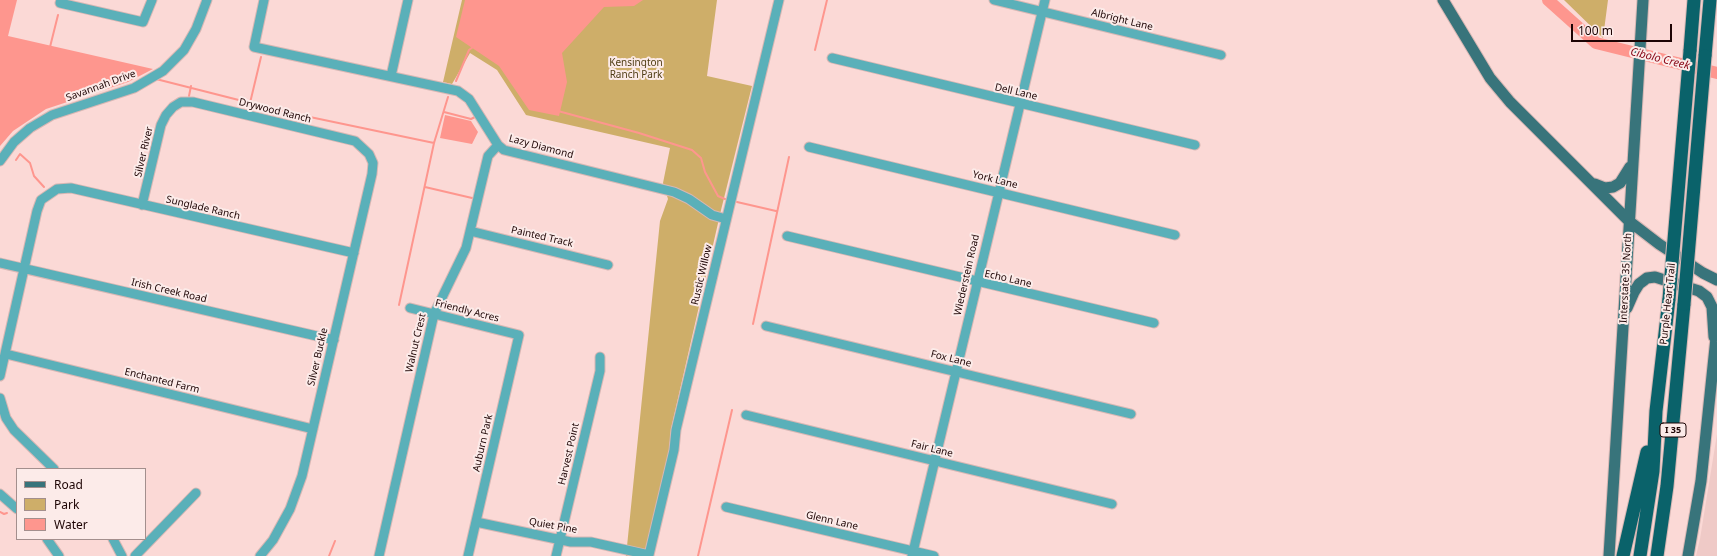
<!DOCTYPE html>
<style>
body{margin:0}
#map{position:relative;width:1717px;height:556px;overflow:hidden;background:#fbd9d6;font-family:"Noto Sans",sans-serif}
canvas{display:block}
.legend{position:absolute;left:16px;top:468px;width:130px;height:72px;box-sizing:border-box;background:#fcebe9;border:1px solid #a38f8d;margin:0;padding:5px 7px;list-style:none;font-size:12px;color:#1d0404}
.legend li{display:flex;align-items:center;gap:8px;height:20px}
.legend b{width:20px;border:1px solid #a38f8d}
.scale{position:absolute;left:1571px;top:24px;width:101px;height:18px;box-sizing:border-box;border:2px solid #1d0404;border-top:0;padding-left:5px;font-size:12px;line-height:14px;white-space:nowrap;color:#1d0404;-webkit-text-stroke:3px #fcebe9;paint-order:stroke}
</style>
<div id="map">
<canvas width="1717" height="556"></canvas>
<ul class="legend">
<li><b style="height:5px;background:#38747b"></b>Road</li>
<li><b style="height:11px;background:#ceae69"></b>Park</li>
<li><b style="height:11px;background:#fe968e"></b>Water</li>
</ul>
<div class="scale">100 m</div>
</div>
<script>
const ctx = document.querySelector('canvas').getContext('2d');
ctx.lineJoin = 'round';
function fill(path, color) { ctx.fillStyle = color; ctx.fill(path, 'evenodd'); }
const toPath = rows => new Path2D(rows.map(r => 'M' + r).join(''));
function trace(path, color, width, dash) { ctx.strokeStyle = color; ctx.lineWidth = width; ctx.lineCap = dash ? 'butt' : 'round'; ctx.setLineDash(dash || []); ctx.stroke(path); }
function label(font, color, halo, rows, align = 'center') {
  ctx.font = font + ' "Noto Sans",sans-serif'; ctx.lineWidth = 4; ctx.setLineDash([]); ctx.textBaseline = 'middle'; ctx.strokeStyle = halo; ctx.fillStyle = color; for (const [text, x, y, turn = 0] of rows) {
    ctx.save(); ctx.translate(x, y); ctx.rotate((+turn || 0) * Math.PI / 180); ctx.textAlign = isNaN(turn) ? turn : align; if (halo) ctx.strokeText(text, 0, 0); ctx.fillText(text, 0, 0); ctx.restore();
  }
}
fill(toPath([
 [1717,434,1717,556,1696,556,1700,539]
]), '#efcac7');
fill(toPath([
 [462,0,717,0,707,76,752,86,721,210,671,429,669,452,653,556,626,556,660,221,668,199,663,183,670,148,526,115,497,70,470,53,452,84,443,82],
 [1564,0,1608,0,1603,38]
]), '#ceae69');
fill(toPath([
 [0,0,17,0,8,36,153,69,128,82,46,109,13,131,0,146],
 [465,0,643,0,634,6,604,7,562,53,567,82,559,116,529,110,499,66,456,37],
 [445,115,471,121,478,132,472,144,440,138]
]), '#fe968e');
trace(toPath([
 [50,47,58,15],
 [815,50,827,0],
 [156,79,286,112,434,143,448,97],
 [456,81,469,50,473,47],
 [189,96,191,86],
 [250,103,261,57],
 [558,111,639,133,692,150,701,158,705,172,718,196,725,199],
 [444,112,471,119,475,117],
 [16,160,20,154,30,163,34,176,44,187],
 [425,187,472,198],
 [737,202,776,211],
 [399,305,434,143],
 [753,324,789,157],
 [0,512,4,514,7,513],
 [329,556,335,541],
 [698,556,732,410]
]), '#fe968e', 2);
trace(toPath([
 [1548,0,1596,43,1717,73]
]), '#fe968e', 12);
const minor = toPath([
 [61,0,60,3,143,22,152,0],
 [264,0,254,47,458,91,469,99,498,145,504,150,674,192,689,199,712,215,726,219],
 [994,0,1221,55],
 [832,58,1195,145],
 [391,76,408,0],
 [809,147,1175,235],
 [0,161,14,142,30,128,52,115,134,88,163,71,184,50,196,29,207,0],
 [142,205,161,125,166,115,173,107,181,102,193,102,355,141,369,154,373,163,372,174,302,476,290,509,273,540,260,556],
 [470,231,608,265],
 [787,236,1154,323],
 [0,263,334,340],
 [410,308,519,335,468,556],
 [766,326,1131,414],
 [6,354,313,429],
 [0,376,37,211,41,200,57,189,71,188,354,253],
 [0,398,6,418,14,430,54,469],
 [746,415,1112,504],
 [0,494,17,509],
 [726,507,934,556],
 [476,522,571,542,591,542,649,555,674,450,676,430,779,0],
 [47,539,59,556],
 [113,539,122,556],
 [135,556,196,493],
 [379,556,434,314,466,248,488,156,498,145],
 [556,556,600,371,600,357],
 [912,556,1045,0]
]);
const major = toPath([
 [1443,0,1490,78,1510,102,1629,221,1659,244,1703,273,1717,280],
 [1595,184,1605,188,1613,187,1620,183,1630,167],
 [1627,308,1634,292,1639,284,1647,278,1655,277,1699,291,1707,297,1712,307,1714,337],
 [1609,556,1643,0],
 [1688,556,1701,481,1717,328]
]);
const highway = toPath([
 [1690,51,1694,0],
 [1705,56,1710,0],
 [1623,556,1647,452],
 [1640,556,1653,471,1656,411,1669,299],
 [1657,556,1667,486,1684,304]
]);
trace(minor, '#d7b7b4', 11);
trace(major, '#d7b7b4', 13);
trace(highway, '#d7b7b4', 15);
trace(minor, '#5ab0b9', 9);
trace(major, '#38747b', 11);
trace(highway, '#0a626a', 13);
const highwayBridge = toPath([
 [1669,299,1690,51],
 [1684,304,1705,56]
]);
trace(highwayBridge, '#d7b7b4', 15, []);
trace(highwayBridge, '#0a626a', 13);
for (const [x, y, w] of [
 [1673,430,26]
]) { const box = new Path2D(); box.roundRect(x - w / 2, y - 7, w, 14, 3); ctx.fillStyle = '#fcebe9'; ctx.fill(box); trace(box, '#1d0404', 1); }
label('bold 9px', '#1d0404', null, [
 ["I 35",1673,430]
]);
label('10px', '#1d0404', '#fcebe9', [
 ["Albright Lane",1122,20,14],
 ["Savannah Drive",101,86,-20],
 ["Dell Lane",1016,92,13],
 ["Drywood Ranch",275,111,14],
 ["Lazy Diamond",541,147,15],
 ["Silver River",144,152,-77],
 ["York Lane",995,180,14],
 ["Sunglade Ranch",203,208,13],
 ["Painted Track",542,237,13],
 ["Rustic Willow",702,275,-77],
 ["Wiederstein Road",967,275,-77],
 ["Interstate 35 North",1626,278,-87],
 ["Echo Lane",1008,279,13],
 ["Irish Creek Road",169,291,13],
 ["Purple Heart Trail",1668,304,-84],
 ["Friendly Acres",467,311,14],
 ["Walnut Crest",416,343,-77],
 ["Silver Buckle",318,357,-77],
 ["Fox Lane",951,359,14],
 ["Enchanted Farm",162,381,14],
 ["Auburn Park",483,443,-77],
 ["Fair Lane",932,449,14],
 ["Harvest Point",569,454,-77],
 ["Glenn Lane",832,521,13],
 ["Quiet Pine",553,526,10]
]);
label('10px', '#4f3c13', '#fcebe9', [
 ["Kensington",636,63],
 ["Ranch Park",636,75]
]);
label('italic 11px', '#860414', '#fcebe9', [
 ["Cibolo Creek",1660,59,14]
]);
</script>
